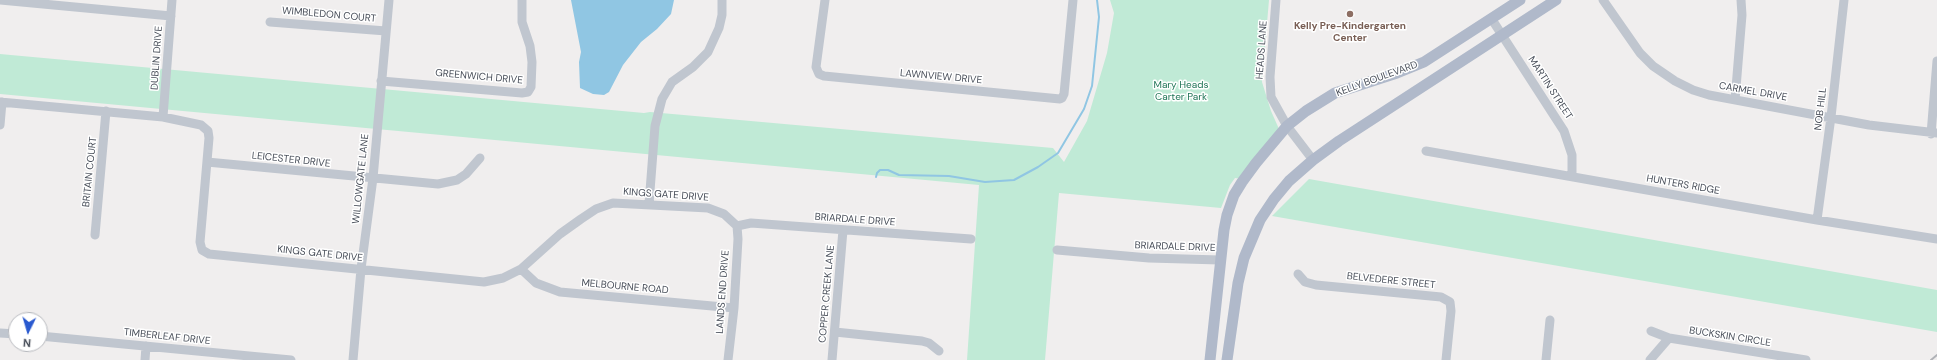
<!DOCTYPE html>
<style>
body{margin:0}
#map{position:relative;width:1937px;height:360px;overflow:hidden;background:#f0eeee;font-family:"DM Sans",sans-serif}
canvas{display:block}
.north{position:absolute;left:8px;top:312px;width:40px;height:40px;box-sizing:border-box;background:#fff;border:1px solid #b6b8bd;border-radius:50%;rotate:185deg;font-size:11px;font-weight:700;line-height:16px;text-align:center;color:#484e59}
.north::after{content:'';display:block;margin:auto;width:14px;height:18px;background:#2959cf;clip-path:polygon(50% 0,100% 100%,50% 72%,0 100%)}
</style>
<div id="map">
<canvas width="1937" height="360"></canvas>
<div class="north">N</div>
</div>
<script>
const ctx = document.querySelector('canvas').getContext('2d');
ctx.lineJoin = 'round';
function fill(path, color) { ctx.fillStyle = color; ctx.fill(path, 'evenodd'); }
const toPath = rows => new Path2D(rows.map(r => 'M' + r).join(''));
function trace(path, color, width, dash) { ctx.strokeStyle = color; ctx.lineWidth = width; ctx.lineCap = dash ? 'butt' : 'round'; ctx.setLineDash(dash || []); ctx.stroke(path); }
function label(font, color, halo, rows, align = 'center') {
  ctx.font = font + ' "DM Sans",sans-serif'; ctx.lineWidth = 3; ctx.setLineDash([]); ctx.textBaseline = 'middle'; ctx.strokeStyle = halo; ctx.fillStyle = color; for (const [text, x, y, turn = 0] of rows) {
    ctx.save(); ctx.translate(x, y); ctx.rotate((+turn || 0) * Math.PI / 180); ctx.textAlign = isNaN(turn) ? turn : align; if (halo) ctx.strokeText(text, 0, 0); ctx.fillText(text, 0, 0); ctx.restore();
  }
}
fill(toPath([
 [1110,0,1269,0,1262,82,1271,111,1279,129,1242,179,1235,178,1230,185,1221,208,1059,193,1045,360,967,360,979,185,0,94,0,54,644,113,650,112,1053,148,1064,162,1087,121,1107,53,1114,13],
 [1309,179,1937,290,1937,332,1272,216]
]), '#c0ead6');
fill(toPath([
 [571,0,674,0,671,14,657,29,641,42,623,65,609,92,604,95,593,94,580,88,579,62,581,52]
]), '#90c6e3');
trace(toPath([
 [876,177,877,173,880,170,888,170,899,175,949,176,985,182,1014,180,1038,167,1058,153,1084,109,1092,86,1099,17,1097,0]
]), '#90c6e3', 2);
trace(toPath([
 [0,0,171,16],
 [825,0,816,67,819,74,824,76,1060,99,1062,98,1064,94,1073,0],
 [1276,0,1270,77,1271,97,1287,126,1313,160],
 [1603,0,1640,53,1653,66,1675,81,1693,90,1709,95,1869,125,1937,133],
 [1491,18,1564,131,1572,155,1572,176],
 [270,22,386,31],
 [381,81,522,93,528,92,531,87,532,62,530,46,522,22,522,0],
 [1735,100,1742,15,1741,0],
 [0,102,163,117,201,125,208,131,209,138,200,242,202,250,209,254,484,282,503,278,521,269,560,234,581,219,596,209,613,203,708,208,724,214,737,226],
 [163,117,172,0],
 [0,125,2,102],
 [1931,134,1937,61],
 [1426,151,1817,220,1937,239],
 [207,162,438,184,457,180,466,174,480,158],
 [649,204,655,126,662,99,672,82,693,67,708,52,719,28,722,15,722,0],
 [1817,220,1831,117,1844,0],
 [737,226,751,223,971,239],
 [95,235,106,111],
 [1057,250,1149,258,1220,260],
 [521,269,536,283,560,292,734,308],
 [1298,274,1305,282,1316,285,1441,297,1450,302,1451,311,1446,360],
 [1651,331,1669,338,1806,360],
 [835,332,922,341,929,343,939,351],
 [0,333,16,334],
 [40,336,291,360],
 [145,360,146,346],
 [353,360,361,269,373,178,389,0],
 [728,360,734,308,738,239,737,226],
 [832,360,843,230],
 [1546,360,1550,320],
 [1650,360,1669,338]
]), '#c0c6cf', 9);
trace(toPath([
 [1210,360,1224,230,1227,215,1234,195,1242,182,1256,163,1287,126,1306,111,1335,93,1397,73,1424,62,1520,0],
 [1227,360,1238,283,1244,258,1260,220,1274,199,1289,181,1313,160,1339,141,1556,0]
]), '#b0b9ca', 11);
trace(toPath([
 [1931,360,1937,355]
]), '#b0b2b7', 2);
for (const [x, y, r, color] of [
 [1350,14,4,"#8d6e63"]
]) { const dot = new Path2D(); dot.arc(x, y, r, 0, 2 * Math.PI); ctx.fillStyle = color; ctx.fill(dot); trace(dot, '#fff', 1.5); }
label('10px', '#484e59', '#fff', [
 ["WIMBLEDON COURT",329,15,5],
 ["HEADS LANE",1262,50,-86],
 ["DUBLIN DRIVE",157,58,-86],
 ["GREENWICH DRIVE",479,77,5],
 ["LAWNVIEW DRIVE",941,77,5],
 ["KELLY BOULEVARD",1377,79,-20],
 ["MARTIN STREET",1550,88,57],
 ["CARMEL DRIVE",1753,92,10],
 ["NOB HILL",1821,109,-83],
 ["LEICESTER DRIVE",291,160,6],
 ["BRITAIN COURT",90,172,-84],
 ["WILLOWGATE LANE",361,179,-84],
 ["HUNTERS RIDGE",1683,185,10],
 ["KINGS GATE DRIVE",666,195,4],
 ["BRIARDALE DRIVE",855,220,4],
 ["BRIARDALE DRIVE",1175,247,2],
 ["KINGS GATE DRIVE",320,254,6],
 ["BELVEDERE STREET",1391,281,6],
 ["MELBOURNE ROAD",625,287,5],
 ["LANDS END DRIVE",723,292,-86],
 ["COPPER CREEK LANE",827,294,-85],
 ["TIMBERLEAF DRIVE",167,337,6],
 ["BUCKSKIN CIRCLE",1730,337,9]
]);
label('bold 10px', '#785e54', '#fff', [
 ["Kelly Pre-Kindergarten",1350,26],
 ["Center",1350,38]
]);
label('10px', '#1f7456', '#fff', [
 ["Mary Heads",1181,85],
 ["Carter Park",1181,97]
]);
</script>
